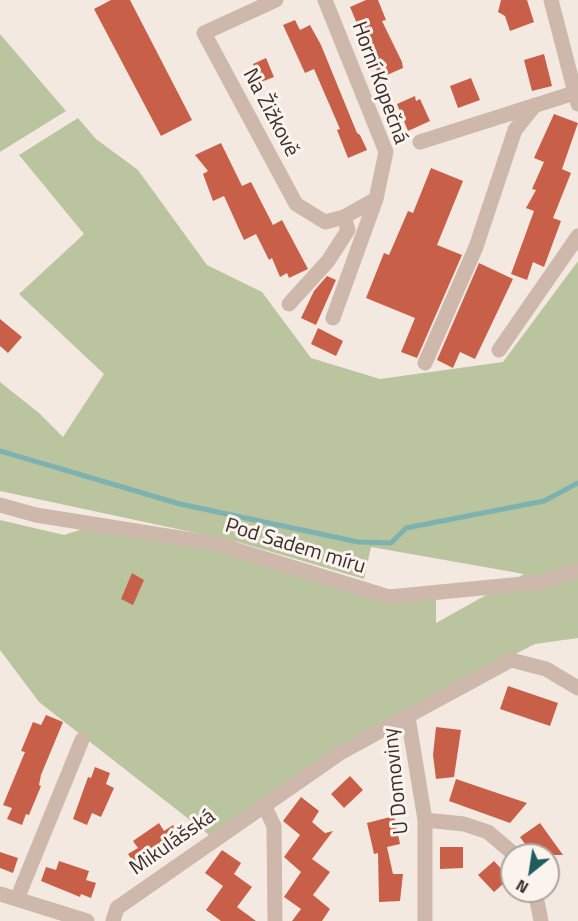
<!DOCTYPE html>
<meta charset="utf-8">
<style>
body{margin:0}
#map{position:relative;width:578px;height:921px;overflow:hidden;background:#f4e9e0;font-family:"Titillium Web",sans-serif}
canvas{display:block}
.north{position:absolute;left:500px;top:843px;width:60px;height:60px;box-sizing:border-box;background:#fbf3ed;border:2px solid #aea49f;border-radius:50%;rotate:210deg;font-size:16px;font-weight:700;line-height:24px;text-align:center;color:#3a2e2a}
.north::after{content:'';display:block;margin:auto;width:21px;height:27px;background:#1e5d5d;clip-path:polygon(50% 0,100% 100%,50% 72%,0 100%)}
</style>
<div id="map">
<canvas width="578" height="921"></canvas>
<div class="north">N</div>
</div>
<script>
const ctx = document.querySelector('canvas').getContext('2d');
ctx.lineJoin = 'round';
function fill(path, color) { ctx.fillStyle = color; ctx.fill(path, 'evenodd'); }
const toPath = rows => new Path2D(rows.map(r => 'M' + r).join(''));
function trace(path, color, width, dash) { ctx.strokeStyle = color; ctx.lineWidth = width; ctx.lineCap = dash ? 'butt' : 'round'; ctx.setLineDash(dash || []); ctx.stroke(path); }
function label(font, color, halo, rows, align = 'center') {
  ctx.font = font + ' "Titillium Web",sans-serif'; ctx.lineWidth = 6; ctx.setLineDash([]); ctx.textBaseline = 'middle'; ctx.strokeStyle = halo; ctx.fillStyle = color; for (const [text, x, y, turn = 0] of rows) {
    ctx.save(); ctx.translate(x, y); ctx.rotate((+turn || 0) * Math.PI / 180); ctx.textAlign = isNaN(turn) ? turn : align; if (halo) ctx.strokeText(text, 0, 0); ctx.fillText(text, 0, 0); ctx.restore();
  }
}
fill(toPath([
 [0,34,66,111,0,152],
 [78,118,96,139,138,170,207,265,262,292,311,358,380,379,503,362,578,261,578,638,535,644,429,698,209,835,39,702,0,650,0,520,64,535,83,529,217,548,312,580,436,595,436,623,524,574,371,547,364,579,238,542,0,491,0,382,39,413,63,437,104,374,19,294,84,234,19,155]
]), '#bac49f');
trace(toPath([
 [0,451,180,504,358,542,391,543,406,528,544,501,578,483]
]), '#7eb2b0', 5);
fill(toPath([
 [111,0,130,0,192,120,161,136,94,9],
 [366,0,378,0,386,20,382,21,402,62,403,68,380,78,350,7],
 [501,0,527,0,534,22,510,31,505,16,498,12],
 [295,20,300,30,310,25,321,45,357,133,360,135,367,150,348,158,337,130,340,129,314,69,305,73,283,25],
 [544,54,552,86,532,91,524,60],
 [266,58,274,77,261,82,253,64],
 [471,78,480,100,458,108,450,86],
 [415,96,416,101,420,99,430,121,408,131,397,104],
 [554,114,578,123,562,169,571,173,553,218,561,221,544,267,533,262,527,280,511,274,534,211,526,208,536,190,532,189,544,162,534,158],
 [221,143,242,186,251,182,273,225,282,220,308,269,289,278,287,273,280,277,272,258,269,260,256,234,244,240,224,196,213,201,203,174,208,171,195,155],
 [431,168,463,181,437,245,462,255,417,358,401,352,415,318,366,298,384,253,389,255,408,211,413,213],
 [479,263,513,279,475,359,460,352,453,368,437,360],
 [327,276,336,280,316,325,301,318,314,291],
 [0,319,22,337,8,353,0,346],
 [318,328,343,341,336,356,311,344],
 [132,573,144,580,133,605,121,599],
 [508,686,558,703,550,726,500,709],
 [46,715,63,722,41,775,39,785,41,786,29,815,26,814,22,825,7,819,12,808,3,805,25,752,21,751,33,722,41,725],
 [436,727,461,730,454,777,436,779,433,755],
 [95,767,110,773,106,784,114,788,101,817,92,813,87,825,73,819,88,777,91,778],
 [350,776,363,790,344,808,331,794],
 [456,779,506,796,527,803,510,823,449,801],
 [301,797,319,811,312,822,325,833,333,831,312,859,330,872,313,895,330,909,322,921,292,921,301,909,284,897,301,872,284,857,300,835,283,821],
 [394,816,400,844,387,847,393,874,403,874,400,901,379,902,378,853,374,854,367,823],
 [159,823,164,831,173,825,183,841,148,864,146,862,137,867,128,854,138,848,133,841],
 [540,823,550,837,563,855,533,855,520,837],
 [440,847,463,847,463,868,440,869],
 [222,850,241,863,234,874,252,887,237,907,256,921,221,921,206,910,223,886,205,873],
 [0,852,18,858,13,873,0,868],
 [59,861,89,871,86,880,96,883,91,898,81,894,80,897,41,881,46,867,56,870],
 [494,861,510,878,494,892,478,875]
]), '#c86049');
trace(toPath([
 [276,0,204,33,296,204,325,222,344,217,376,199],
 [325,0,386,152,376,199,333,318],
 [551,0,578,104],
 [420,142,574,93],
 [289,304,328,261,348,230,344,217],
 [499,350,578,236],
 [425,363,476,247,515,130,535,105],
 [0,505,36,515,217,544,389,597,543,582,578,570],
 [408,717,425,820,425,921],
 [264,805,274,826,275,921],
 [425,820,464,824,488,832,515,855],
 [535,891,541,921],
 [0,894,87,921],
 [17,899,82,740],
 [113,921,117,908,340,753,511,660,546,669,578,688]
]), '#cdb8ab', 15);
label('21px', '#3a2e2a', '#fbf3ed', [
 ["Horní Kopečná",379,83,70],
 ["Na Žižkově",270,113,62],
 ["Pod Sadem míru",295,547,17],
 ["U Domoviny",397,781,-96],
 ["Mikulášská",173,843,-35]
]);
</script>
